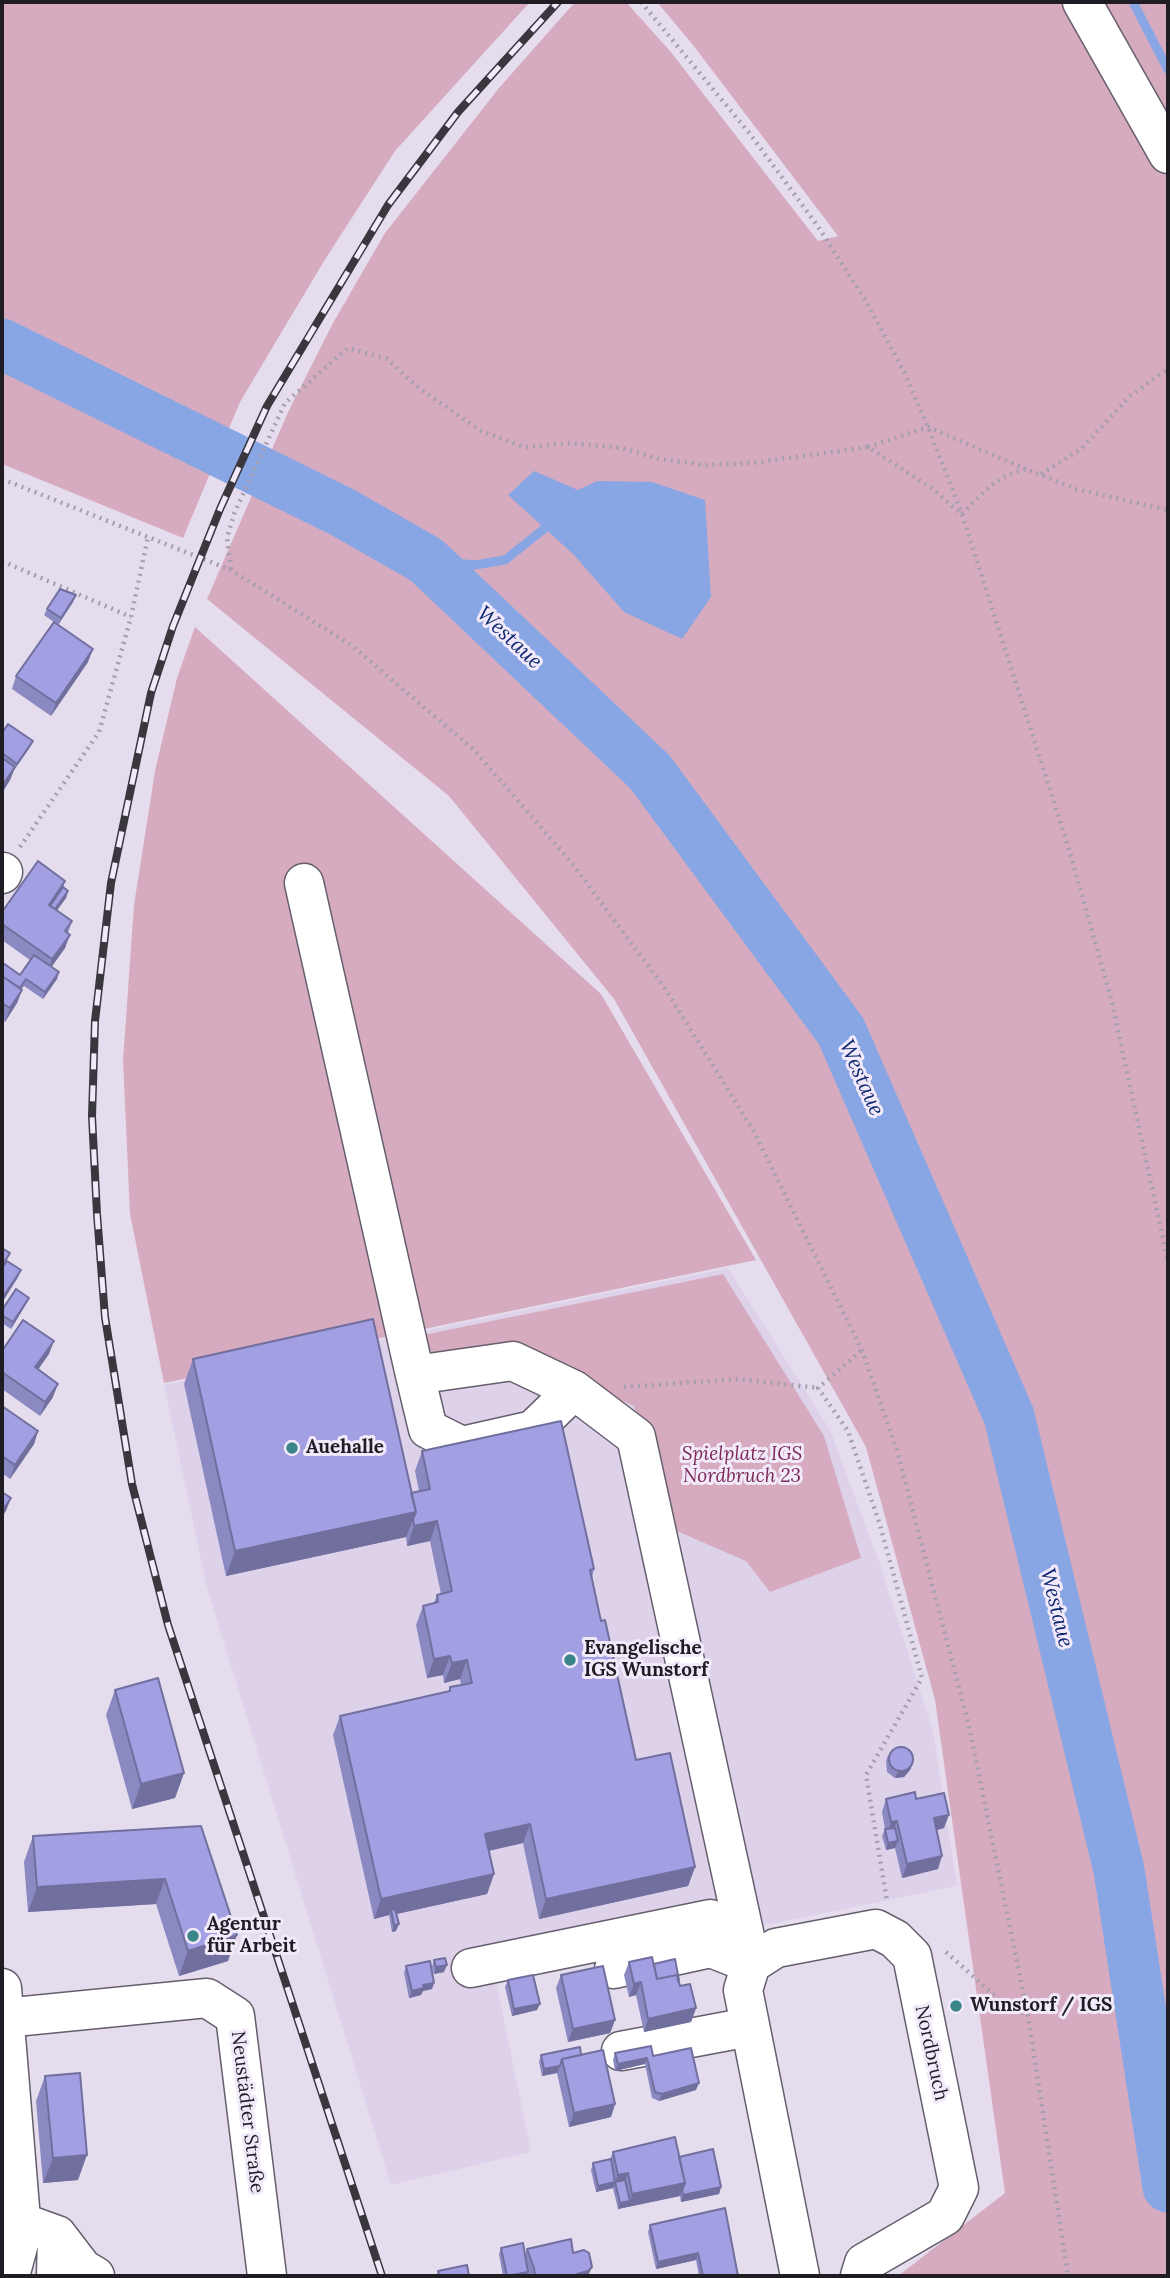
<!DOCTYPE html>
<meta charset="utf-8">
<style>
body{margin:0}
#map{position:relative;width:1170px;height:2278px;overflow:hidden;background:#e5ddee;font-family:Lora,serif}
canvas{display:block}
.frame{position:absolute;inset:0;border:4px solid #1f1c23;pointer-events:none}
</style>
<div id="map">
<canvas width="1170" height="2278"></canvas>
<div class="frame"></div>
</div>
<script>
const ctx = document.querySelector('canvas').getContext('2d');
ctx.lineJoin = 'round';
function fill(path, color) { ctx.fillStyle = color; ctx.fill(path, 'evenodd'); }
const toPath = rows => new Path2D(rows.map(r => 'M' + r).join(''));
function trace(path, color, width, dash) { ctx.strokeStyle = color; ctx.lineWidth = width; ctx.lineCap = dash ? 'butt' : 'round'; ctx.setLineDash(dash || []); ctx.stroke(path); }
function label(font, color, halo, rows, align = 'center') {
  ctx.font = font + ' Lora,serif'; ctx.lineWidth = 6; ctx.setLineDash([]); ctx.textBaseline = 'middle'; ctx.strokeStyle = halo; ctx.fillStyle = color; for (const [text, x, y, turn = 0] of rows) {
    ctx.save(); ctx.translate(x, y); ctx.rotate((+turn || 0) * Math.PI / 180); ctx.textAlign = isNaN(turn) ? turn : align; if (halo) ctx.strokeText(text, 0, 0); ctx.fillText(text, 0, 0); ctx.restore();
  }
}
fill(toPath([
 [728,1268,830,1430,880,1564,933,1731,957,1886,496,1980,531,2152,391,2185,207,1588,164,1385]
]), '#ddd2ea');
fill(toPath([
 [2,2,530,2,395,151,324,261,240,402,183,538,2,464],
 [575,2,626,2,670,51,818,241,838,236,693,45,657,2,1168,2,1168,2276,898,2276,1005,2193,935,1700,866,1447,614,999,449,796,207,599,289,410,333,323,385,233,499,88],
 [195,627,601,994,756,1260,164,1383,130,1214,123,1060,134,905,155,771,177,678],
 [723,1274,824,1436,861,1558,770,1592,746,1561,672,1529,634,1406,580,1383,433,1355,423,1335]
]), '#d7abbf');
fill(toPath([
 [534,471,578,490,597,481,652,482,705,500,711,597,682,639,624,612,574,555,508,495]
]), '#89a6e4');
trace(toPath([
 [1133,2,1168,70],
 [426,560,475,565,505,560,544,529]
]), '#89a6e4', 9);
trace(toPath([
 [2,344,344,513,426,560,650,772,841,1031,1009,1416,1119,1870,1168,2187]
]), '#89a6e4', 51);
const minor = toPath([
 [1082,2,1168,154],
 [2,874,3,872],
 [304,883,415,1375,513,1361,574,1390,636,1437,751,1964],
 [415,1375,428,1429,462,1446,533,1430,574,1390],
 [471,1968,710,1919,750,1962],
 [614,1969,711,1948,749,1963],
 [2,1988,22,2232,10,2276],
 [4,2018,207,1998,235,2016,267,2276],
 [621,2051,749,2027],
 [21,2222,57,2235,56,2276],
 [57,2235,83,2269,95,2276],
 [800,2276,743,1990,751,1964,776,1948,876,1929,895,1939,912,1956,959,2188,945,2216,864,2263,860,2276]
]);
trace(minor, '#655e6d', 41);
trace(toPath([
 [641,2,750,134,817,225,867,303,904,372,928,427,962,514,1068,846,1112,1002,1168,1262],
 [868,447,928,427,1026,469],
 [1041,474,1081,449,1130,396,1168,369],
 [2,479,231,570,351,645,474,750,571,862,666,990,753,1130,862,1350,897,1450,969,1726,1028,2016,1068,2276],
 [962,514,990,486,1007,475,1026,469,1076,489,1168,510],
 [2,561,131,617],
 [231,569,227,538,234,514,285,403,348,348,387,359,419,388,481,431,524,447,571,443,622,448,659,459,705,465,752,463,868,447,933,489,961,514],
 [20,847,99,732,131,617,148,537],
 [861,1351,818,1388,848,1431,880,1525,922,1678,866,1775,887,1901],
 [624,1387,738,1379,818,1388],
 [946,1952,1002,2002,1027,2015]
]), '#a59fac', 4.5, [2, 5]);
trace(minor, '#fff', 38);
const rail = toPath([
 [382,2276,168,1625,132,1484,105,1317,97,1214,92,1116,95,1021,111,883,151,693,173,626,220,509,267,406,388,205,458,112,558,2]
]);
trace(rail, '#3a363e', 8);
trace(rail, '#f2eafb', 5, [16]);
fill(toPath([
 [73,602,58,625,44,615,47,609],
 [88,662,51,716,12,689,16,676],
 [2,733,33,741,30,747,14,770,10,780,2,793],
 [63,887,68,891,66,898,57,910,72,921,68,933,65,948,51,967,57,979,43,999,24,986,21,990,22,990,17,1003,5,1022,2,1019,2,964,20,975,30,960,2,940,2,912],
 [2,1248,7,1261,21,1270,18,1277,3,1301,2,1300],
 [26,1304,11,1329,2,1323,2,1310],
 [2,1351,49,1354,38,1370,53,1397,40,1416,2,1389],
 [193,1359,411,1493,419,1491,415,1471,422,1451,594,1569,592,1577,601,1621,636,1760,695,1867,688,1886,539,1919,523,1843,489,1851,494,1874,487,1894,396,1914,396,1931,392,1932,389,1915,374,1919,333,1735,340,1716,448,1692,450,1687,461,1685,460,1679,444,1683,443,1675,427,1678,416,1625,423,1606,434,1603,437,1595,441,1594,430,1541,407,1546,406,1537,226,1576,184,1384],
 [2,1406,38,1431,34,1444,10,1479,2,1473],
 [115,1690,184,1773,175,1798,132,1809,106,1715],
 [888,1755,913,1763,910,1770,904,1777,895,1778,887,1772,886,1761],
 [886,1799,944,1828,937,1830,938,1869,902,1878,895,1848,886,1850,882,1836,885,1829,882,1812],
 [201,1826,228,1961,179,1976,156,1904,28,1912,24,1862,33,1836],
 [434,1960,444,1972,434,1974,432,1967],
 [629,1962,654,1964,679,1980,680,1986,696,2008,691,2022,644,2032,636,1995,629,1997,624,1975],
 [406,1966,434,1983,432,1989,423,1991,421,1995,409,1998,404,1973],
 [561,1975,615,2020,610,2033,568,2042,556,1988],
 [508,1980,537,2010,512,2016,505,1987],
 [615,2053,653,2056,696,2090,659,2101,652,2098,645,2064,615,2071,613,2060],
 [541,2055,581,2055,615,2104,611,2117,569,2127,557,2073,542,2076,539,2062],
 [45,2076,78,2180,43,2183,36,2101],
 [613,2152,679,2157,721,2187,719,2194,681,2202,680,2196,618,2209,613,2188,596,2192,591,2170,593,2163,610,2159],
 [650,2225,738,2276,699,2276,696,2260,656,2269,648,2232],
 [501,2248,525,2254,527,2249,573,2253,588,2276,503,2276,499,2254]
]), '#8b89c2');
fill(toPath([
 [76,595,73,602,58,625,61,618],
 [93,649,88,662,51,716,56,703],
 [33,741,30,747,14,770,17,764],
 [15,767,10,780,2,793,2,786],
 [65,881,61,894,46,911,49,905],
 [68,891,66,898,49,921,51,915],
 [70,935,65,948,48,972,52,959],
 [59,972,57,979,43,999,45,992],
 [22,990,17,1003,5,1022,10,1008],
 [21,1270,18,1277,3,1301,5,1294],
 [29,1298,26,1304,11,1329,13,1322],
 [54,1341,49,1354,30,1380,35,1367],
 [58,1384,53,1397,40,1416,45,1402],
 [38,1431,34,1444,10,1479,15,1465],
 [11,1498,6,1511,2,1517,2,1511],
 [416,1512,406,1537,226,1576,235,1551],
 [437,1521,430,1541,407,1546,414,1526],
 [450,1656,443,1675,427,1678,434,1659],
 [467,1660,460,1679,444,1683,452,1663],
 [913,1763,910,1770,904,1777,895,1778,898,1772],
 [184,1773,175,1798,132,1809,141,1784],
 [949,1815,944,1828,929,1832,934,1818],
 [897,1821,892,1834,887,1835,891,1822],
 [530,1824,523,1843,478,1853,485,1834],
 [898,1841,895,1848,886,1850,888,1843],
 [942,1856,938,1869,902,1878,907,1864],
 [695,1867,688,1886,539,1919,546,1899],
 [494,1874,487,1894,392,1915,391,1910,389,1915,374,1919,381,1899],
 [165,1879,156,1904,28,1912,37,1887],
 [399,1924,396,1931,392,1932,394,1925],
 [237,1935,228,1961,179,1976,188,1951],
 [447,1965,444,1972,434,1974,436,1967],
 [641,1982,636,1995,629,1997,634,1984],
 [434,1983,432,1989,423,1991,421,1995,409,1998,412,1991,423,1985],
 [540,2004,537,2010,512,2016,514,2009],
 [696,2008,691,2022,644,2032,648,2019],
 [615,2020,610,2033,568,2042,573,2029],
 [647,2058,645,2064,615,2071,618,2064],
 [560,2066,557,2073,542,2076,544,2069],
 [699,2083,696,2090,659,2101,662,2094],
 [615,2104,611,2117,569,2127,574,2113],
 [87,2155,78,2180,43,2183,53,2158],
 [628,2173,623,2186,615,2182,613,2188,596,2192,598,2186,615,2182,618,2175],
 [685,2183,680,2196,618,2209,620,2203,630,2201,632,2194],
 [721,2187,719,2194,681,2202,683,2195],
 [698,2253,696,2260,656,2269,658,2262],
 [592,2267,588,2276,576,2276,577,2274],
 [528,2272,527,2276,510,2276]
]), '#716f9e');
const building = toPath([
 [60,589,76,595,61,618,47,609,60,589],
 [54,622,93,649,56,703,16,676,54,622],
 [8,724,33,741,17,764,2,753,2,733,8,724],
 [2,758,15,767,2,786,2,758],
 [38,861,65,881,49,905,72,921,65,931,70,935,52,959,2,924,2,912,38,861],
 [63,887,68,891,55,909,50,906,63,887],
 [34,955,59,972,45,992,26,979,20,988,2,976,2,964,3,963,20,975,34,955],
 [2,976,22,990,10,1008,2,1003,2,976],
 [2,1248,10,1253,2,1266,2,1248],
 [7,1261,21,1270,5,1294,2,1292,2,1268,7,1261],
 [16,1289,29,1298,13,1322,2,1315,2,1310,16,1289],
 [373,1319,416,1512,235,1551,193,1359,373,1319],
 [23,1320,54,1341,35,1367,58,1384,45,1402,2,1372,2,1351,23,1320],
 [2,1406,38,1431,15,1465,2,1456,2,1406],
 [561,1421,594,1569,590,1570,601,1621,605,1620,636,1760,670,1753,695,1867,546,1899,530,1824,485,1834,494,1874,381,1899,340,1716,450,1691,450,1687,472,1683,467,1660,452,1663,450,1656,434,1659,423,1606,438,1602,437,1595,452,1591,437,1521,414,1526,413,1519,416,1512,411,1493,430,1489,422,1451,561,1421],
 [2,1492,11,1498,2,1511,2,1492],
 [158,1678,184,1773,141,1784,115,1690,158,1678],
 '889 1759a12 12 0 1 1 24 0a12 12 0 1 1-24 0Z',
 [915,1792,916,1799,944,1793,949,1815,934,1818,942,1856,907,1864,897,1821,891,1822,886,1799,915,1792],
 [201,1826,237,1935,188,1951,165,1879,37,1887,33,1836,201,1826],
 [895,1828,898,1841,888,1843,885,1829,895,1828],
 [395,1909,399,1924,394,1925,391,1910,395,1909],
 [652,1957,657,1979,677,1975,680,1986,690,1984,696,2008,648,2019,641,1982,634,1984,629,1962,652,1957],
 [445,1958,447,1965,436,1967,434,1960,445,1958],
 [675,1959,679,1980,678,1981,677,1975,657,1979,654,1964,675,1959],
 [430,1961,434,1983,423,1985,424,1988,412,1991,406,1966,430,1961],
 [603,1966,615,2020,573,2029,561,1975,603,1966],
 [533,1975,540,2004,514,2009,508,1980,533,1975],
 [651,2046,653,2056,691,2048,699,2083,662,2094,655,2092,647,2058,618,2064,615,2053,651,2046],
 [580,2047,581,2055,562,2059,560,2066,544,2069,541,2055,580,2047],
 [603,2050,615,2104,574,2113,562,2059,603,2050],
 [80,2073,87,2155,53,2158,45,2076,80,2073],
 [675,2137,685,2183,632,2194,628,2173,618,2175,613,2152,675,2137],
 [713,2149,721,2187,683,2195,682,2190,685,2183,679,2157,713,2149],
 [611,2159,615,2182,598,2186,593,2163,611,2159],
 [625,2180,630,2201,620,2203,615,2182,625,2180],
 [725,2208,738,2276,703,2276,698,2253,658,2262,650,2225,725,2208],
 [571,2239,573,2253,584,2250,589,2253,592,2267,588,2271,577,2274,578,2276,535,2276,534,2268,527,2249,571,2239],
 [523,2243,528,2272,507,2276,501,2248,523,2243],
 [467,2265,469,2276,439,2276,438,2271,467,2265]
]);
fill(building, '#a29fe2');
trace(building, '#716f9e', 2);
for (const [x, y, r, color] of [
 [292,1448,7,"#3b8488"],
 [570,1660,7,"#3b8488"],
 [193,1936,7,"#3b8488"],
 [956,2006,7,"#3b8488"]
]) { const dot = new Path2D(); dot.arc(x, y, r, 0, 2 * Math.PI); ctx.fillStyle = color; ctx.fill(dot); trace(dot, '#f2eafb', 2.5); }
label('bold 19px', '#1f1c23', '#f2eafb', [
 ["Auehalle",306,1448],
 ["Evangelische",584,1649],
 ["IGS Wunstorf",584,1671],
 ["Agentur",207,1925],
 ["für Arbeit",207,1947],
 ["Wunstorf / IGS",970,2006]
], 'left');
label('italic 19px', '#7b2957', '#f2eafb', [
 ["Spielplatz IGS",742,1455],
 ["Nordbruch 23",742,1477]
]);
label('19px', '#1f1c23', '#f2eafb', [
 ["Nordbruch",931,2053,78],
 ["Neustädter Straße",247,2112,83]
]);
label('italic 21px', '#0e286f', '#f2eafb', [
 ["Westaue",509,638,43],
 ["Westaue",861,1078,66],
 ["Westaue",1056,1608,76]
]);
</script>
